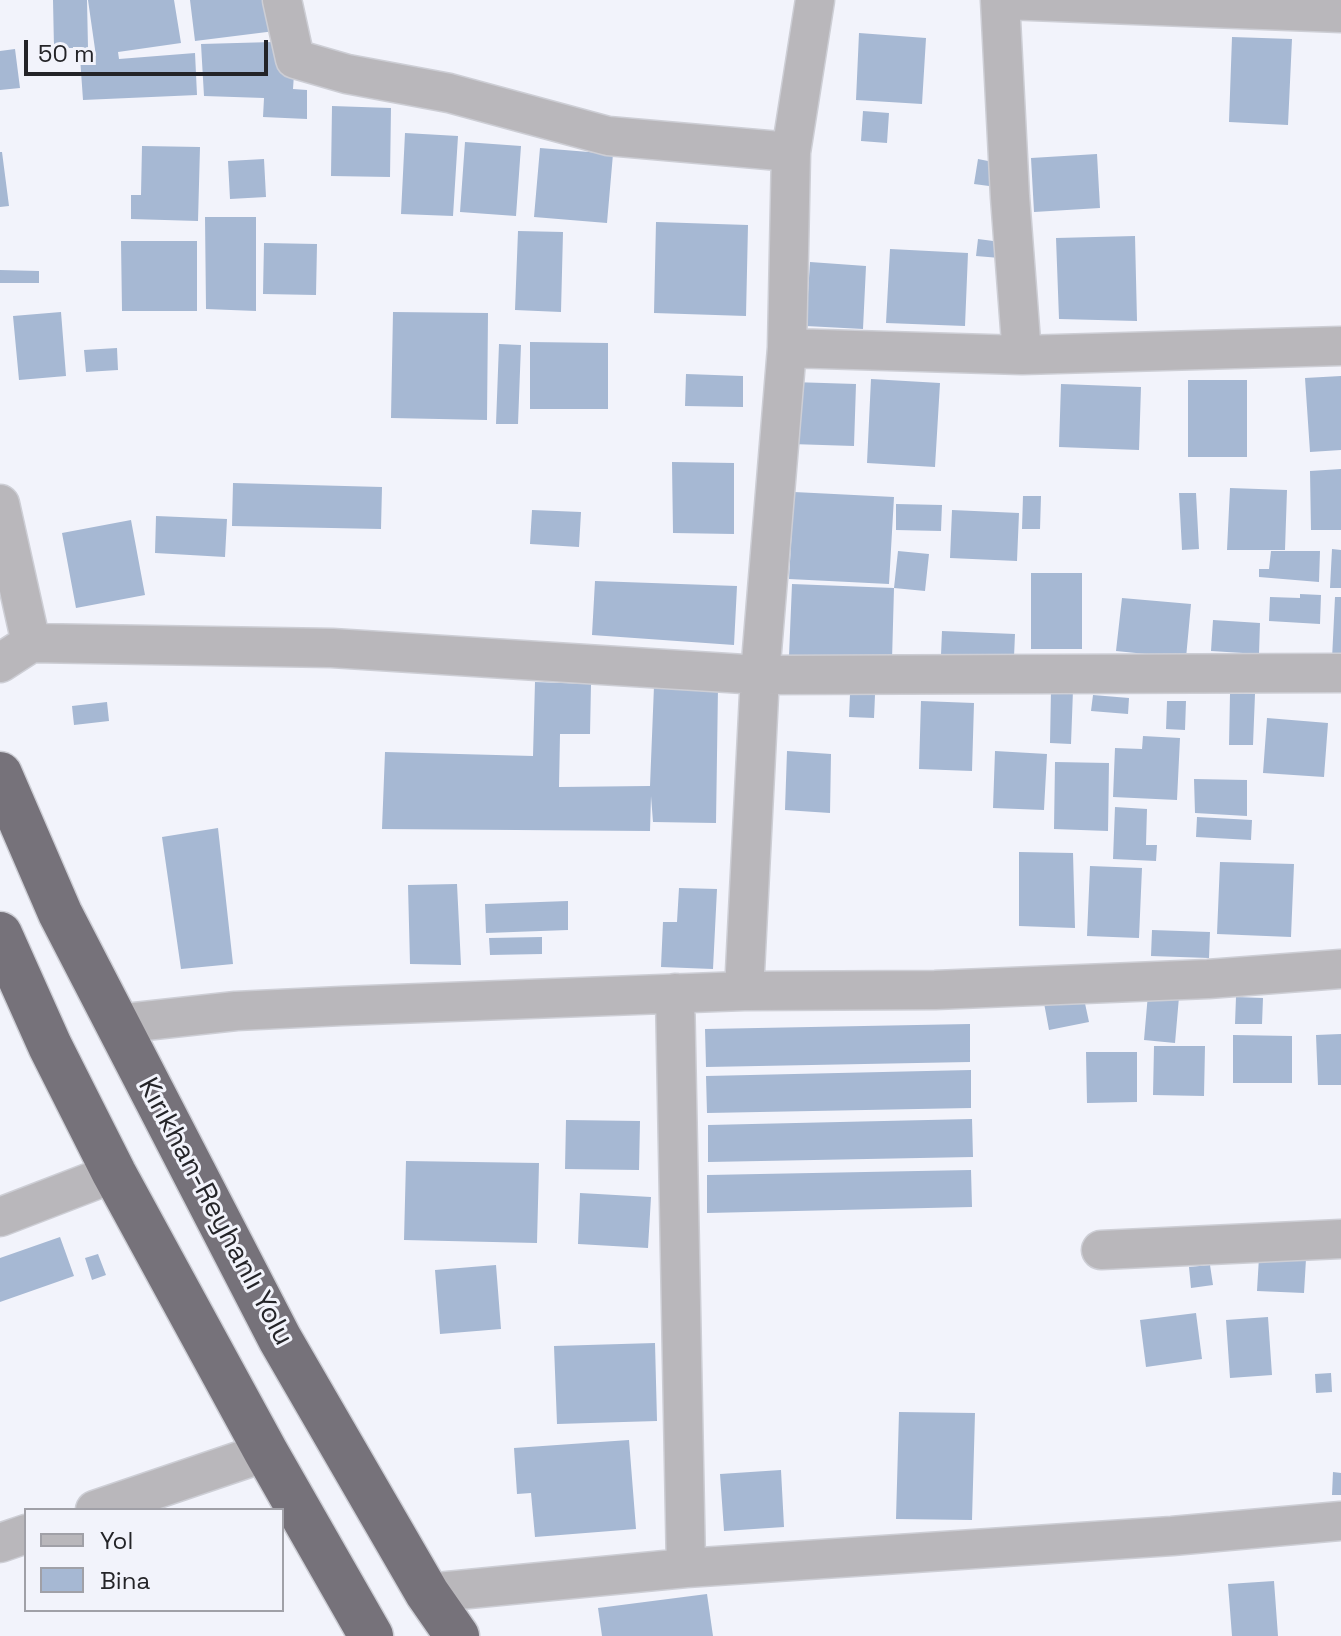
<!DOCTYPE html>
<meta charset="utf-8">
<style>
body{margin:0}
#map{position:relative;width:1341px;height:1636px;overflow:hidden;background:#f2f3fb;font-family:"Space Grotesk",sans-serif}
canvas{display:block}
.legend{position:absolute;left:24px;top:1508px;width:260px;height:104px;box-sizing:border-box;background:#f2f3fb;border:2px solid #a0a0a7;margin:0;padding:10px 14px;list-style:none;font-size:24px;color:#242428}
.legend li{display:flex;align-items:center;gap:16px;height:40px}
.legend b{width:40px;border:2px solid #a0a0a7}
.scale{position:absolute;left:24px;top:40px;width:244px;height:36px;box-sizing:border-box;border:4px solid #242428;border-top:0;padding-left:10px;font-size:24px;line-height:28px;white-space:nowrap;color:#242428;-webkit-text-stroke:6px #f2f3fb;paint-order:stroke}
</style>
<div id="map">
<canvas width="1341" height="1636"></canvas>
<ul class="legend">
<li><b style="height:10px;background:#b9b7bb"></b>Yol</li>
<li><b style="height:22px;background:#a6b8d3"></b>Bina</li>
</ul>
<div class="scale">50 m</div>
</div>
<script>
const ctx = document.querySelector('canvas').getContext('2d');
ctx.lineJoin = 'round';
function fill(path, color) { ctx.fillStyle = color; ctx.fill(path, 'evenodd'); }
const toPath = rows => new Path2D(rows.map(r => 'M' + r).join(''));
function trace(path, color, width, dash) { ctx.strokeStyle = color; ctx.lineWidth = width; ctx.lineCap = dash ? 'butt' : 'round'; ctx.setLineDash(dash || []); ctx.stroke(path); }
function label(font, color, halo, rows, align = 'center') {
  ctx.font = font + ' "Space Grotesk",sans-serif'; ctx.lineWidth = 6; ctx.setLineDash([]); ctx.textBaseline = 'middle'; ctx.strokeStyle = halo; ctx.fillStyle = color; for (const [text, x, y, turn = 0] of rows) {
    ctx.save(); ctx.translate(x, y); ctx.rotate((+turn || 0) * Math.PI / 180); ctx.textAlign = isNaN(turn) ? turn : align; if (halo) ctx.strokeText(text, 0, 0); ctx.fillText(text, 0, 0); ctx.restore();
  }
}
fill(toPath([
 [53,0,87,0,88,48,54,48],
 [88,0,174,0,181,43,118,52,119,59,195,53,197,95,83,100,80,57,96,56],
 [190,0,271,0,275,31,195,41],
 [859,33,926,38,922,104,856,100],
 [1232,37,1292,39,1288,125,1229,122],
 [273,42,295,59,293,89,307,90,307,119,263,117,264,98,204,96,201,44],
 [15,49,20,88,0,90,0,51],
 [332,106,391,108,390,177,331,176],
 [863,111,889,113,887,143,861,141],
 [405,133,458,136,453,216,401,214],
 [465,142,521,146,516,216,460,212],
 [142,146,200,147,198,221,131,219,131,195,141,195],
 [540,148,613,154,607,223,534,217],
 [0,152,2,152,9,206,0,207],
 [1097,154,1100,208,1034,212,1031,158],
 [264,159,266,197,230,199,228,161],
 [978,159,993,162,989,186,974,184],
 [205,217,256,217,256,311,206,309],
 [656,222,748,225,746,316,654,313],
 [518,231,563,232,561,312,515,310],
 [1135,236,1137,321,1059,319,1056,238],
 [978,239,1001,242,1000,258,976,256],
 [121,241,197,241,197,311,122,311],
 [264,243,317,244,316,295,263,294],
 [890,249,968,253,965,326,886,323],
 [810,262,866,266,863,329,806,326],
 [0,270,39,271,39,283,0,283],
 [61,312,66,376,19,380,13,316],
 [393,312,488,313,487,420,391,418],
 [530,342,608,343,608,409,530,409],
 [499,344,521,345,518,424,496,424],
 [117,348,118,370,86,372,84,350],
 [686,374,743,376,743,407,685,406],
 [1341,376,1341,450,1310,452,1305,378],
 [871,379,940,383,935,467,867,463],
 [1188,380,1247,380,1247,457,1188,457],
 [792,382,856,384,854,446,791,444],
 [1061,384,1141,387,1139,450,1059,447],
 [672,462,734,463,734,534,673,533],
 [1341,469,1341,530,1311,530,1310,471],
 [233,483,382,487,381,529,232,526],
 [1230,488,1287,490,1285,550,1227,550],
 [794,492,894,497,889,584,789,579],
 [1179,493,1196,493,1199,549,1182,550],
 [1023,496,1041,496,1040,529,1022,529],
 [896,504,942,505,941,531,896,530],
 [532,510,581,512,579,547,530,544],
 [952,510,1019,513,1017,561,950,558],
 [156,516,227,519,225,557,155,553],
 [131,520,145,595,76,608,62,533],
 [1332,549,1341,550,1341,588,1330,588],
 [898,551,929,554,925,591,894,588],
 [1271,551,1320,551,1319,582,1259,577,1259,569,1269,569],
 [1031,573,1082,573,1082,649,1031,649],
 [595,581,737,586,734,645,592,635],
 [792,584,894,588,892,660,789,656],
 [1300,594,1321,595,1320,624,1269,621,1270,597,1300,598],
 [1335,597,1341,597,1341,660,1332,659],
 [1122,598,1191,604,1186,658,1116,651],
 [1213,620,1260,623,1259,654,1211,651],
 [942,631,1015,634,1014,657,941,655],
 [535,682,591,684,590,734,560,734,559,787,650,786,654,686,718,687,716,823,653,822,651,796,650,831,382,829,385,752,533,756],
 [1051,690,1073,690,1071,744,1050,743],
 [850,694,875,695,874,718,849,717],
 [1230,694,1255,694,1253,745,1229,745],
 [1093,695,1129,698,1128,714,1091,711],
 [921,701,974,703,972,771,919,769],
 [1167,701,1186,701,1185,730,1166,729],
 [107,702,109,721,74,725,72,706],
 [1267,718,1328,723,1324,777,1263,773],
 [1143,736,1180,738,1177,800,1113,797,1115,748,1142,749],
 [787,751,831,754,830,813,785,810],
 [995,751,1047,754,1044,810,993,808],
 [1055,762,1109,763,1108,831,1054,829],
 [1194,779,1247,780,1247,816,1195,813],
 [1115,807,1147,809,1146,845,1157,845,1156,861,1113,859],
 [1197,817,1252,820,1251,840,1196,837],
 [218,828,233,964,181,969,162,837],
 [1019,852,1073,853,1075,928,1019,926],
 [1220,862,1294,864,1291,937,1217,934],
 [1090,866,1142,868,1139,938,1087,936],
 [457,884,461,965,410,964,408,885],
 [679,888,717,889,713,969,661,967,663,922,677,922],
 [568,901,568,930,486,933,485,904],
 [1152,930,1210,932,1209,958,1151,956],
 [542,937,542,954,490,955,489,938],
 [1083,994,1089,1022,1049,1030,1044,1003],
 [1148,994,1179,997,1175,1043,1144,1040],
 [1236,997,1263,998,1262,1024,1235,1024],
 [970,1024,970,1062,706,1067,705,1029],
 [1341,1034,1341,1085,1318,1085,1316,1035],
 [1233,1035,1292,1036,1292,1083,1233,1083],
 [1154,1046,1205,1046,1204,1096,1153,1095],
 [1086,1052,1137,1052,1137,1102,1087,1103],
 [971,1070,971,1108,707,1113,706,1076],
 [972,1119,973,1157,708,1162,708,1125],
 [566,1120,640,1121,639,1170,565,1169],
 [406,1161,539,1163,537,1243,404,1240],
 [971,1170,972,1207,707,1213,707,1175],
 [580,1193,651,1197,648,1248,578,1244],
 [60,1237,74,1276,0,1302,0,1258],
 [98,1254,106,1275,92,1280,85,1258],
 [1259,1257,1306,1259,1304,1293,1257,1291],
 [496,1265,501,1329,440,1334,435,1270],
 [1210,1265,1213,1285,1191,1288,1189,1267],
 [1196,1313,1202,1359,1146,1367,1140,1320],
 [1268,1317,1272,1375,1230,1378,1226,1320],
 [655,1343,657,1421,557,1424,554,1346],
 [1331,1373,1332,1392,1316,1393,1315,1374],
 [899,1412,975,1413,972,1520,896,1519],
 [629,1440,636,1529,535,1537,531,1493,517,1494,514,1448],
 [781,1470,784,1527,724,1531,720,1474],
 [1333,1472,1341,1473,1341,1495,1332,1495],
 [1274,1581,1278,1636,1232,1636,1228,1584],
 [707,1594,713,1636,602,1636,598,1608]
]), '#a6b8d3');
const street = toPath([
 [282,0,295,59,347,74,449,93,608,136,791,152],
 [1000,0,1010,197,1022,355],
 [1005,0,1341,13],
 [787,348,1022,355,1341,346],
 [0,504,31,643],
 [0,663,31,643,332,648,760,675,1341,673],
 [744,991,760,675,787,348,791,152,815,0],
 [675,993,686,1568],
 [117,1024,236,1011,342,1006,744,991,935,990,1208,979,1341,969],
 [0,1217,114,1173],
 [1101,1250,1341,1239],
 [95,1510,266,1452],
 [0,1543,26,1534],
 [427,1593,686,1568,1172,1536,1341,1521]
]);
const highway = toPath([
 [0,774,60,913,280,1339,427,1593,457,1636],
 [0,934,50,1046,114,1173,266,1452,371,1636]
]);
trace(street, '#cdced5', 41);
trace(highway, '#cdced5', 47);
trace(street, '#b9b7bb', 38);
trace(highway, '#76727a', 44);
label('28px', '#242428', '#f2f3fb', [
 ["Kırıkhan-Reyhanlı Yolu",215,1212,62]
]);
</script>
